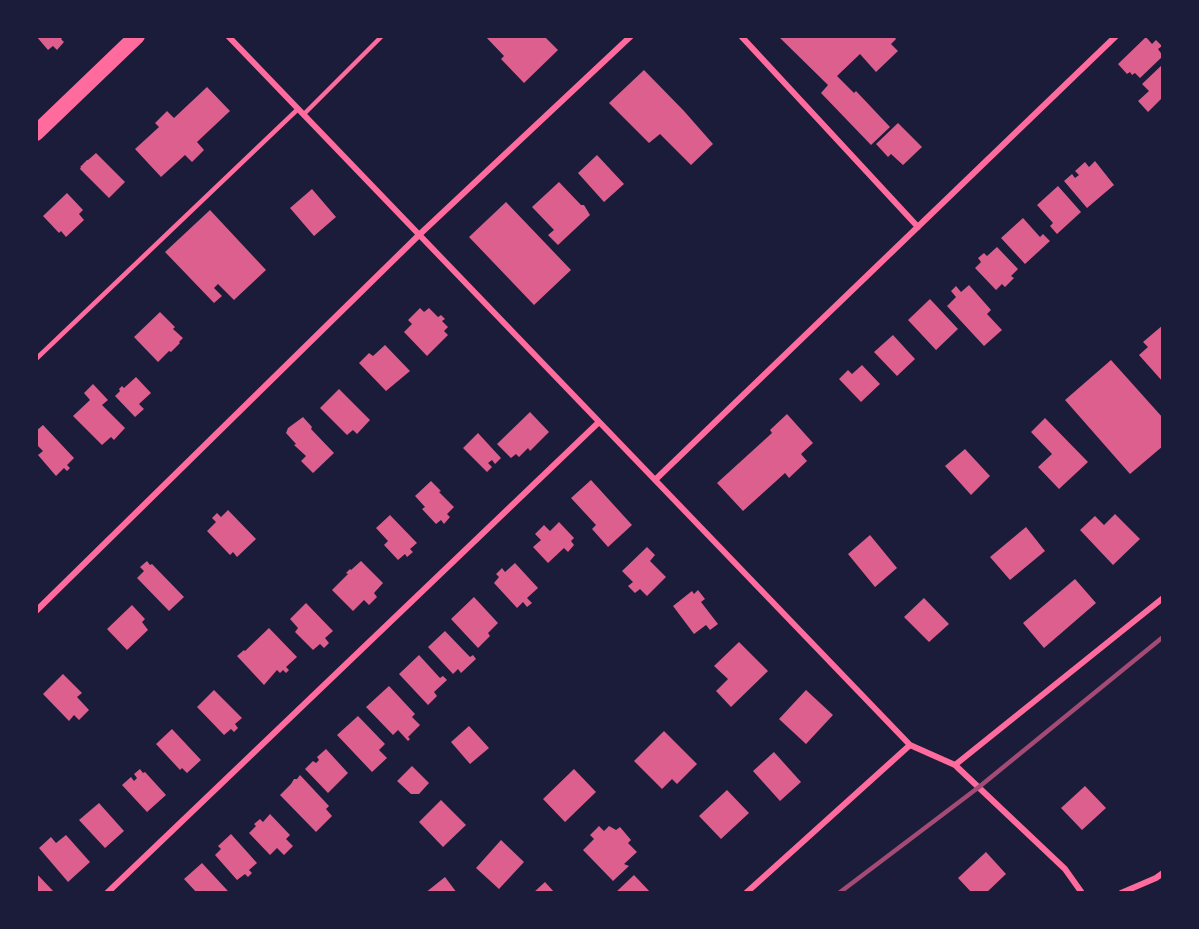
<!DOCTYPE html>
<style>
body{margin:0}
#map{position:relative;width:1199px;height:929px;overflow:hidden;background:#1b1b3a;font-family:Roboto,sans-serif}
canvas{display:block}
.frame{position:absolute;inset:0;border:38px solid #1b1b3a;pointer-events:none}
</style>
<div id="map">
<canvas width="1199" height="929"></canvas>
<div class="frame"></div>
</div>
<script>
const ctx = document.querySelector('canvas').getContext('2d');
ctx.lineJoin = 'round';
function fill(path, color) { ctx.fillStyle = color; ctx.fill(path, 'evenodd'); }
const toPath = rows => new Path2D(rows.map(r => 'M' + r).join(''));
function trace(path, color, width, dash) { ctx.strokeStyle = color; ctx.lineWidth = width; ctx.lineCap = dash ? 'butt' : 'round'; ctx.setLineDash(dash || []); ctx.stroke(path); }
fill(toPath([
 [36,36,64,36,61,39,64,42,57,50,53,46,48,50],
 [485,36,544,36,558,50,524,83,501,59,504,56],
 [778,36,894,36,896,39,891,44,898,51,876,72,860,54,837,76,854,93,856,91,890,127,871,145,821,93,828,85],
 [1146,37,1152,44,1156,40,1162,46,1158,49,1163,56,1140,78,1135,73,1132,75,1130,72,1127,74,1118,64],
 [1163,64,1163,97,1148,112,1138,101,1149,91,1142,84],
 [644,70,684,111,713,144,691,165,660,134,649,143,609,103],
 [207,87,230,111,197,142,204,150,192,162,185,155,161,177,135,149,159,127,155,123,167,111,174,118],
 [898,123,922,147,903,165,891,154,888,157,876,144],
 [96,153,125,182,109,198,80,169,81,167,80,167,87,160,88,160],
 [597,155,624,184,604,202,578,173],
 [1095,161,1114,185,1087,208,1064,181,1072,174,1075,178,1079,175,1075,171,1085,162,1089,167],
 [559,182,581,205,584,205,590,215,558,245,548,235,554,230,532,207],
 [1058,186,1081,212,1057,234,1050,226,1053,223,1037,205],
 [312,189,336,217,314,236,290,208],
 [67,193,83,210,79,214,84,220,66,237,61,231,59,233,43,216],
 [506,202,571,270,534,305,469,237],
 [210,210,266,270,234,300,218,284,214,288,222,296,214,303,165,252],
 [1023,218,1040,237,1043,234,1050,241,1025,264,1001,238],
 [997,247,1018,269,1011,276,1014,278,1005,287,1002,284,996,290,975,268,981,262,978,258,984,253,987,256],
 [969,285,991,310,987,314,1002,330,984,346,947,306,956,297,951,291,956,286,961,292],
 [930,299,958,329,936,350,908,320],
 [420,308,424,312,429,308,438,317,441,315,445,319,442,321,448,327,444,331,448,335,427,356,404,332,412,324,408,320],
 [160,312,175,327,173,329,183,338,179,342,180,343,171,352,169,351,158,362,134,337],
 [1163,325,1163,382,1139,355,1148,347,1143,342],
 [893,335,915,359,897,376,874,352],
 [385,345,410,371,386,391,359,363,369,353,373,356],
 [1111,360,1163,418,1163,446,1130,474,1065,400],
 [862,365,880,384,861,402,839,379,848,370,852,374],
 [136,377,151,393,139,404,144,409,135,417,115,396,120,391,119,389,122,386,124,388],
 [93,384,108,400,102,405,125,428,114,440,111,437,102,445,73,416,90,400,84,393],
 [339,389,370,420,357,434,353,430,347,435,320,408],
 [530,412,549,432,530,451,528,448,519,457,516,454,511,458,497,444],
 [787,414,813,443,801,454,807,461,789,478,785,473,743,511,717,483,772,433,770,430],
 [303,417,312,427,311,429,334,453,313,473,301,461,306,456,294,445,296,444,286,433,288,428],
 [1045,418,1088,462,1059,489,1038,467,1052,454,1031,432],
 [43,425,74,458,67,465,70,468,67,471,64,468,56,476,38,455,43,451,36,444,36,431],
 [478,433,501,458,495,464,492,460,488,463,492,467,487,472,463,448],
 [965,449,990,476,971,495,945,466],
 [591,480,632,525,608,547,592,529,596,525,571,498],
 [431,481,441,491,439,492,454,507,447,514,450,517,444,524,441,520,436,524,422,509,425,507,415,496],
 [228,510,256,539,237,557,233,552,230,555,207,531,216,522,212,518,217,513,221,517],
 [1115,514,1140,539,1113,565,1080,530,1095,516,1104,525],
 [390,515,417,543,410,549,413,552,407,557,405,554,398,560,384,545,388,541,376,528],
 [559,522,574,538,571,541,574,545,568,552,564,548,548,563,533,547,541,540,535,534,544,525,550,531],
 [1026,527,1045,551,1010,580,990,557],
 [870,535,897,568,875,587,848,554],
 [647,547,655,555,650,561,666,577,647,596,640,589,635,593,628,586,633,582,622,571],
 [147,561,150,565,152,564,184,597,169,611,137,578,144,571,140,567],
 [361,561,383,583,374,593,377,597,369,605,364,600,353,611,332,590,348,574,346,573,350,569,351,570],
 [515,563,538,588,527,598,532,603,527,607,523,602,517,608,494,583,499,577,496,574,502,568,505,572],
 [1075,579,1096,603,1044,648,1023,623],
 [698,590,705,599,701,602,718,624,710,630,706,625,694,634,673,606,692,591,694,594],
 [474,597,498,623,488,633,490,636,478,648,451,619],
 [924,598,949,624,929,642,904,617],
 [306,603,333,631,325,638,329,643,324,648,320,644,313,650,295,632,298,628,290,619],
 [132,605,145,619,142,622,148,630,127,650,107,629],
 [269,628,297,657,286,667,289,670,286,673,283,670,280,673,277,670,264,685,237,656,244,650,245,651],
 [445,631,470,657,473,655,476,659,461,673,458,669,453,674,428,647],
 [739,642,768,671,731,707,716,691,728,679,714,666],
 [419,655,440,678,443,676,447,680,434,692,437,696,428,705,399,674],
 [63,674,82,693,77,697,89,710,79,720,74,715,69,721,43,694],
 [389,686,415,714,412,717,420,725,408,737,410,739,408,741,398,730,393,735,366,707],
 [214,690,242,718,235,724,238,728,234,732,231,729,224,735,197,707],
 [806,690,833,715,806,744,779,719],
 [358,716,385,744,379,750,387,758,372,772,337,735],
 [469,726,489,748,470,764,451,742],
 [172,729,201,760,187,773,182,768,180,770,156,744],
 [664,731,697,764,677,784,672,779,662,789,634,761],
 [326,749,348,773,328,793,305,769,313,761,316,763,319,760,317,757],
 [774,752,801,782,780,801,753,771],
 [412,766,429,783,419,794,411,794,397,781],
 [140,769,143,773,145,772,166,795,147,812,122,785,131,777,134,781,137,778,134,774],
 [574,769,596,792,565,822,543,799],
 [300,775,329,806,326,809,332,816,316,832,280,795,291,784,294,779,297,779],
 [1085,786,1106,808,1082,830,1061,808],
 [727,790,749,813,721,839,699,816],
 [441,800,466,825,443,847,419,822],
 [99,803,124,831,105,848,79,820],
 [270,814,290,835,286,839,293,846,284,855,277,848,270,855,249,833,256,826,254,824,260,819,263,822],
 [599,826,604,831,609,826,616,830,620,827,631,840,628,843,637,852,624,864,629,866,613,881,583,850,594,839,590,835],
 [231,834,257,863,249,870,252,873,248,877,245,874,237,880,215,855,221,849,218,846],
 [66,835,90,862,68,882,39,848,51,837,56,843],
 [501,840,524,862,499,889,476,868],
 [986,852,1006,874,986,893,972,893,958,878],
 [202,863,227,890,230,893,197,893,184,879],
 [36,873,55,893,36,893],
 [634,875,651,893,615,893],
 [445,877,457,893,425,893],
 [545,882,555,893,533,893]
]), '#dd5f8e');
trace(toPath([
 [304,114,382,36],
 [36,359,298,109]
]), '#ff6b9d', 4.5);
trace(toPath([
 [228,36,910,745,955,765,1065,869,1082,893],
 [741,36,918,227],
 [655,480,1116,36],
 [36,611,420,234,631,36],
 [955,765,1163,598],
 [107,893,599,422],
 [746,893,910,745],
 [1121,893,1156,878,1163,873]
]), '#ff6b9d', 6);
trace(toPath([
 [36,133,137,36]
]), '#ff6b9d', 16);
trace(toPath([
 [839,893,979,787,1163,637]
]), '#a44b75', 4.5);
</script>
